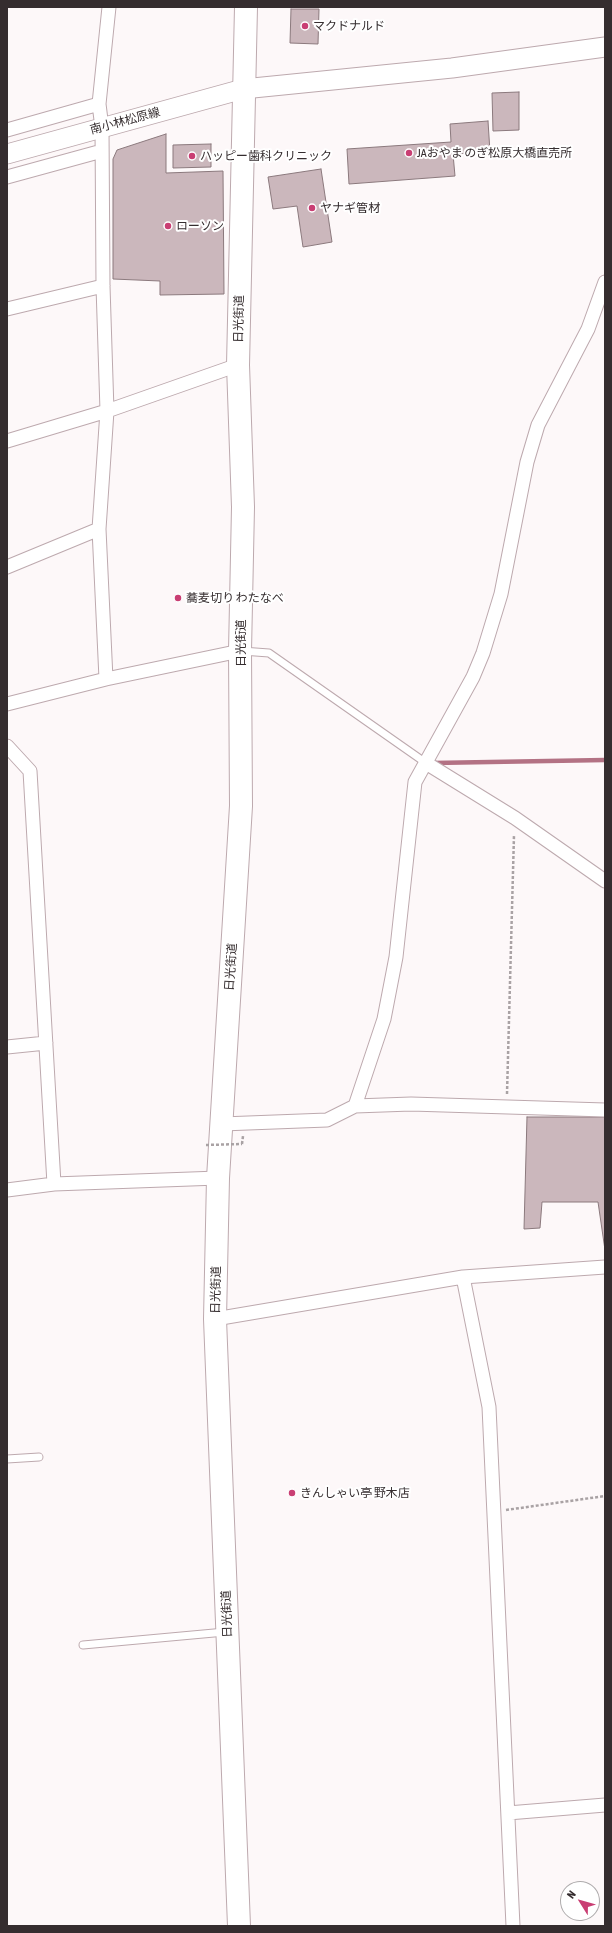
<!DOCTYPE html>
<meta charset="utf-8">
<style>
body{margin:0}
#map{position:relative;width:612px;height:1933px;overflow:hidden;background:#fdf8f9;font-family:"Asap Condensed",sans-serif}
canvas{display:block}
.frame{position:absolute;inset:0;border:8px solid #352d2f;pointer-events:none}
.north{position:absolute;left:560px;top:1881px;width:40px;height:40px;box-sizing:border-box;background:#fff;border:1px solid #aeabac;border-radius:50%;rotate:307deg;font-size:11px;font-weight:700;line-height:16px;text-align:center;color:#352d2f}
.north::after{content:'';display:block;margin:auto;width:14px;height:18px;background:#c93e73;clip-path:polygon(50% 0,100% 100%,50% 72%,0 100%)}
</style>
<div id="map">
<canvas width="612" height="1933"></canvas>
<div class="frame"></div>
<div class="north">N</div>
</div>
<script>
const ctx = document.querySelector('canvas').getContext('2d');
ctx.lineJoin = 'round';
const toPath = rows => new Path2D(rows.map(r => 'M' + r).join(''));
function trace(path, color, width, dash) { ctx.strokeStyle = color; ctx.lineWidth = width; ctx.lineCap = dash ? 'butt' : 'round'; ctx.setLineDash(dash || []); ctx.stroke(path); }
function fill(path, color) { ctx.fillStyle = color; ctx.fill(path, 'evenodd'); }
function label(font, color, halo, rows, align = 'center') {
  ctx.font = font + ' "Asap Condensed","Noto Sans JP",sans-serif'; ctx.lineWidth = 4; ctx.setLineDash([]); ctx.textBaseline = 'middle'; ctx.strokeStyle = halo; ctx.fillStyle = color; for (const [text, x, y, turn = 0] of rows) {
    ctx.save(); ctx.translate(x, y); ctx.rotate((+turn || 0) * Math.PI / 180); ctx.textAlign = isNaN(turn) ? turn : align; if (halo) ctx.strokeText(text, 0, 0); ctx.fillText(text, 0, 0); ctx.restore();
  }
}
trace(toPath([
 [433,763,605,760]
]), '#b37284', 4.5);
const building = toPath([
 [291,9,319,9,318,44,290,43,291,9],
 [519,92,519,130,493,131,492,93,519,92],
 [488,121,490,152,453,154,455,176,349,184,347,149,451,142,450,124,488,121],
 [166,134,166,173,223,171,224,294,160,295,160,281,113,279,113,159,117,150,166,134],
 [211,144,211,167,173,168,173,145,211,144],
 [321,169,332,242,303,247,297,206,273,209,268,177,321,169],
 [527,1117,605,1117,605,1250,598,1202,542,1202,540,1228,524,1229,527,1117]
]);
fill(building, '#cbb7bc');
trace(building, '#8b797d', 1);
const lane = toPath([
 [242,651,269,653,426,763],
 [7,1459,39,1457],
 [83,1645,225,1632]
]);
const street = toPath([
 [7,130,99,104],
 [7,177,102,151],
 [7,309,103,286],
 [7,441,107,411,238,365],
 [7,567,99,529],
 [106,679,99,529,107,411,103,286,102,128,99,104,109,7],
 [7,704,106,679,240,651],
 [7,746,30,771,54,1184],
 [426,763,515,818,605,881],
 [7,1047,46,1043],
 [355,1106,384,1019,396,957,415,782,473,677,483,653,501,594,527,462,538,425,588,329,605,282],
 [222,1124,327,1120,355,1106,411,1104,605,1110],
 [7,1190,54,1184,218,1178],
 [463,1277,489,1407,513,1926],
 [215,1319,463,1277,605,1267],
 [508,1813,605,1805]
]);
const secondary = toPath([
 [7,154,243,89,452,68,605,47]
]);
const highway = toPath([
 [239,1926,215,1319,218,1178,241,806,240,651,243,507,238,365,246,7]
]);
trace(lane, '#bda9ae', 9);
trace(street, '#bda9ae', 15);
trace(secondary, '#bda9ae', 21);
trace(highway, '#bda9ae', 24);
trace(toPath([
 [507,1094,514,835],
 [242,1144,243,1136],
 [506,1510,605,1496]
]), '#a9a2a4', 2.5, [3, 2]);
trace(lane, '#fff', 7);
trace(street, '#fff', 13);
trace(secondary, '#fff', 19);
trace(highway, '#fff', 22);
trace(toPath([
 [206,1145,242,1144]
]), '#a9a2a4', 2.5, [3, 2]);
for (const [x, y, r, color] of [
 [305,26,4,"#c93e73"],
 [409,153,4,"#c93e73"],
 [192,156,4,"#c93e73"],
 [312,208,4,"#c93e73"],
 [168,226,4,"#c93e73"],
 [178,598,4,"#c93e73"],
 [292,1493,4,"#c93e73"]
]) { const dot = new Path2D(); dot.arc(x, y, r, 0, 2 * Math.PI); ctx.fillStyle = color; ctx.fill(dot); trace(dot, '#fff', 1.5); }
label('12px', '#352d2f', '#fff', [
 ["マクドナルド",313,26],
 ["JAおやま のぎ松原大橋直売所",417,153],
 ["ハッピー歯科クリニック",200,156],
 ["ヤナギ管材",320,208],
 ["ローソン",176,226],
 ["蕎麦切り わたなべ",186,598],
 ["きんしゃい亭 野木店",300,1493]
], 'left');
label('12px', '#352d2f', '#fff', [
 ["南小林松原線",125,121,-15],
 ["日光街道",239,319,-89],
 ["日光街道",241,643,-90],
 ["日光街道",231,967,-86],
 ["日光街道",216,1290,-89],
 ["日光街道",227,1614,-92]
]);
</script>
